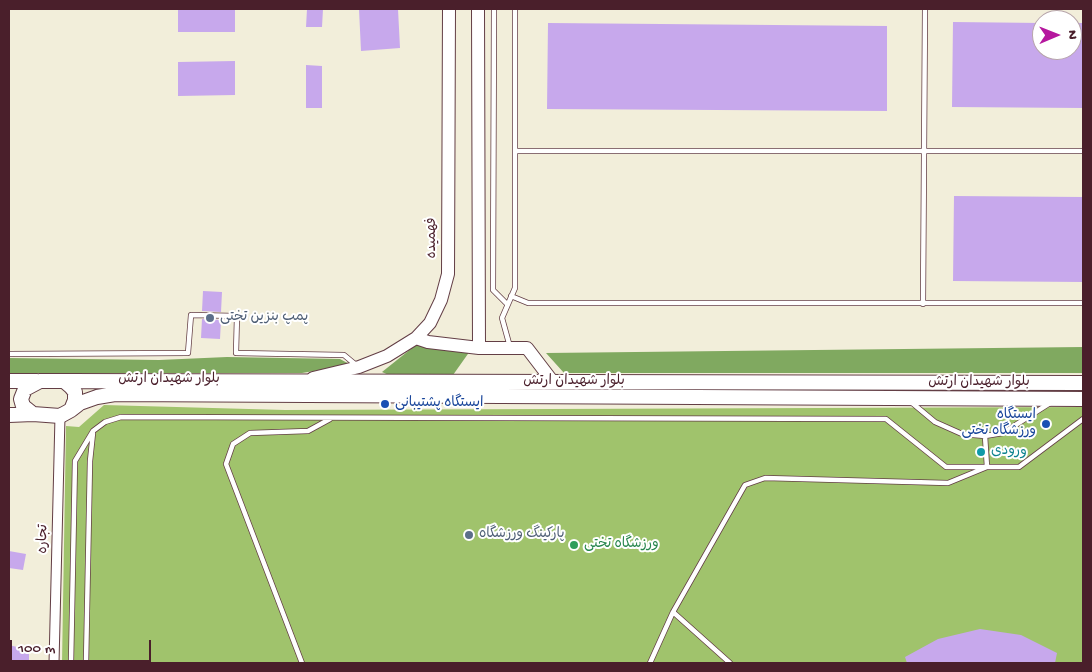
<!DOCTYPE html>
<meta charset="utf-8">
<style>
body{margin:0}
#map{position:relative;width:1092px;height:672px;overflow:hidden;background:#f2eeda;font-family:"Gochi Hand",sans-serif}
canvas{display:block}
.frame{position:absolute;inset:0;border:10px solid #4a1f2b;pointer-events:none}
.north{position:absolute;left:1032px;top:10px;width:50px;height:50px;box-sizing:border-box;background:#fff;border:1px solid #b7a5aa;border-radius:50%;rotate:89deg;font-size:14px;font-weight:700;line-height:20px;text-align:center;color:#4a1f2b}
.north::after{content:'';display:block;margin:auto;width:18px;height:22px;background:#b5179e;clip-path:polygon(50% 0,100% 100%,50% 72%,0 100%)}
.scale{position:absolute;left:10px;top:640px;width:141px;height:22px;box-sizing:border-box;border:2px solid #4a1f2b;border-top:0;padding-left:6px;font-size:15px;line-height:18px;white-space:nowrap;color:#4a1f2b;-webkit-text-stroke:4px #fff;paint-order:stroke}
</style>
<div id="map">
<canvas width="1092" height="672"></canvas>
<div class="frame"></div>
<div class="north">N</div>
<div class="scale">100 m</div>
</div>
<script>
const ctx = document.querySelector('canvas').getContext('2d');
ctx.lineJoin = 'round';
function fill(path, color) { ctx.fillStyle = color; ctx.fill(path, 'evenodd'); }
const toPath = rows => new Path2D(rows.map(r => 'M' + r).join(''));
function trace(path, color, width, dash) { ctx.strokeStyle = color; ctx.lineWidth = width; ctx.lineCap = dash ? 'butt' : 'round'; ctx.setLineDash(dash || []); ctx.stroke(path); }
function label(font, color, halo, rows, align = 'center') {
  ctx.font = font + ' "Gochi Hand","Playpen Sans Arabic",sans-serif'; ctx.lineWidth = 4; ctx.setLineDash([]); ctx.textBaseline = 'middle'; ctx.strokeStyle = halo; ctx.fillStyle = color; for (const [text, x, y, turn = 0] of rows) {
    ctx.save(); ctx.translate(x, y); ctx.rotate((+turn || 0) * Math.PI / 180); ctx.textAlign = isNaN(turn) ? turn : align; if (halo) ctx.strokeText(text, 0, 0); ctx.fillText(text, 0, 0); ctx.restore();
  }
}
fill(toPath([
 [104,405,285,410,1083,407,1083,663,62,663,66,426,79,427]
]), '#a0c36c');
fill(toPath([
 [417,344,470,351,453,375,391,376,382,372],
 [1083,347,1083,373,564,373,546,353],
 [227,357,340,359,351,365,302,373,9,373,9,358,159,360]
]), '#80a960');
fill(toPath([
 [178,9,235,9,235,32,178,32],
 [307,9,323,9,322,27,306,27],
 [359,9,398,9,400,48,361,51],
 [953,22,1042,23,1042,50,1072,50,1072,23,1083,23,1083,108,952,107],
 [548,23,887,26,887,111,547,109],
 [235,61,235,95,178,96,178,62],
 [306,65,322,66,322,108,306,108],
 [954,196,1083,197,1083,282,953,281],
 [203,291,222,292,221,312,202,311],
 [202,319,221,320,220,339,201,338],
 [9,551,26,554,23,570,9,568],
 [980,629,1021,635,1057,653,1055,663,907,663,905,657,938,639],
 [9,645,29,650,29,663,9,663]
]), '#c7a8ec');
const service = toPath([
 [494,9,493,290,507,304],
 [515,151,1083,151],
 [511,296,528,303,1083,303],
 [923,304,925,9],
 [510,347,502,318,515,288,515,9],
 [9,354,188,353,191,315,237,316,236,353,344,355,356,365],
 [911,402,935,422,962,434,985,436,1003,433,1050,403],
 [673,612,730,663],
 [71,663,75,461,93,431,105,422,121,417,886,419,946,467,1019,467,1083,419],
 [86,663,90,461,93,433],
 [302,663,226,464,233,444,250,433,308,431,330,419],
 [650,663,673,612,745,485,765,478,948,483,987,467,985,436]
]);
const minor = toPath([
 [54,663,60,416]
]);
const secondary = toPath([
 [478,9,479,348],
 [416,338,428,342,479,348,527,348,553,382],
 [313,378,359,367,387,356,416,338,430,323,441,300,448,274,449,9]
]);
const primary = toPath([
 [9,381,37,381],
 [40,381,64,381,71,387,75,392,75,400,71,410,60,416,33,414,23,406,21,399,25,389,40,381],
 [64,381,1083,383],
 [71,410,80,403,97,397,115,394,1083,399],
 [9,415,33,414]
]);
trace(service, '#633e45', 6);
trace(minor, '#633e45', 11);
trace(secondary, '#633e45', 14);
trace(primary, '#633e45', 16);
trace(service, '#fff', 4.5);
trace(minor, '#fff', 9);
trace(secondary, '#fff', 12);
trace(primary, '#fff', 14);
for (const [x, y, r, color] of [
 [210,318,5,"#5c6f8a"],
 [385,404,5,"#1a4fb4"],
 [1046,424,5,"#1a4fb4"],
 [981,452,5,"#0f9aa8"],
 [469,535,5,"#5c6f8a"],
 [574,545,5,"#2e9e5b"]
]) { const dot = new Path2D(); dot.arc(x, y, r, 0, 2 * Math.PI); ctx.fillStyle = color; ctx.fill(dot); trace(dot, '#fff', 2); }
label('14px', '#4a1f2b', '#fff', [
 ["فهمیده",433,238,-90],
 ["بلوار شهیدان ارتش",169,380],
 ["بلوار شهیدان ارتش",574,382],
 ["بلوار شهیدان ارتش",979,383],
 ["تجاره",44,539,-89]
]);
label('14px', '#4e5e75', '#fff', [
 ["پمپ بنزین تختی",220,318],
 ["پارکینگ ورزشگاه",479,535]
], 'left');
label('14px', '#164399', '#fff', [
 ["ایستگاه پشتیبانی",395,404],
 ["ایستگاه",1036,416,"right"],
 ["ورزشگاه تختی",1036,432,"right"]
], 'left');
label('14px', '#0d838f', '#fff', [
 ["ورودی",991,452]
], 'left');
label('14px', '#27864d', '#fff', [
 ["ورزشگاه تختی",584,545]
], 'left');
</script>
